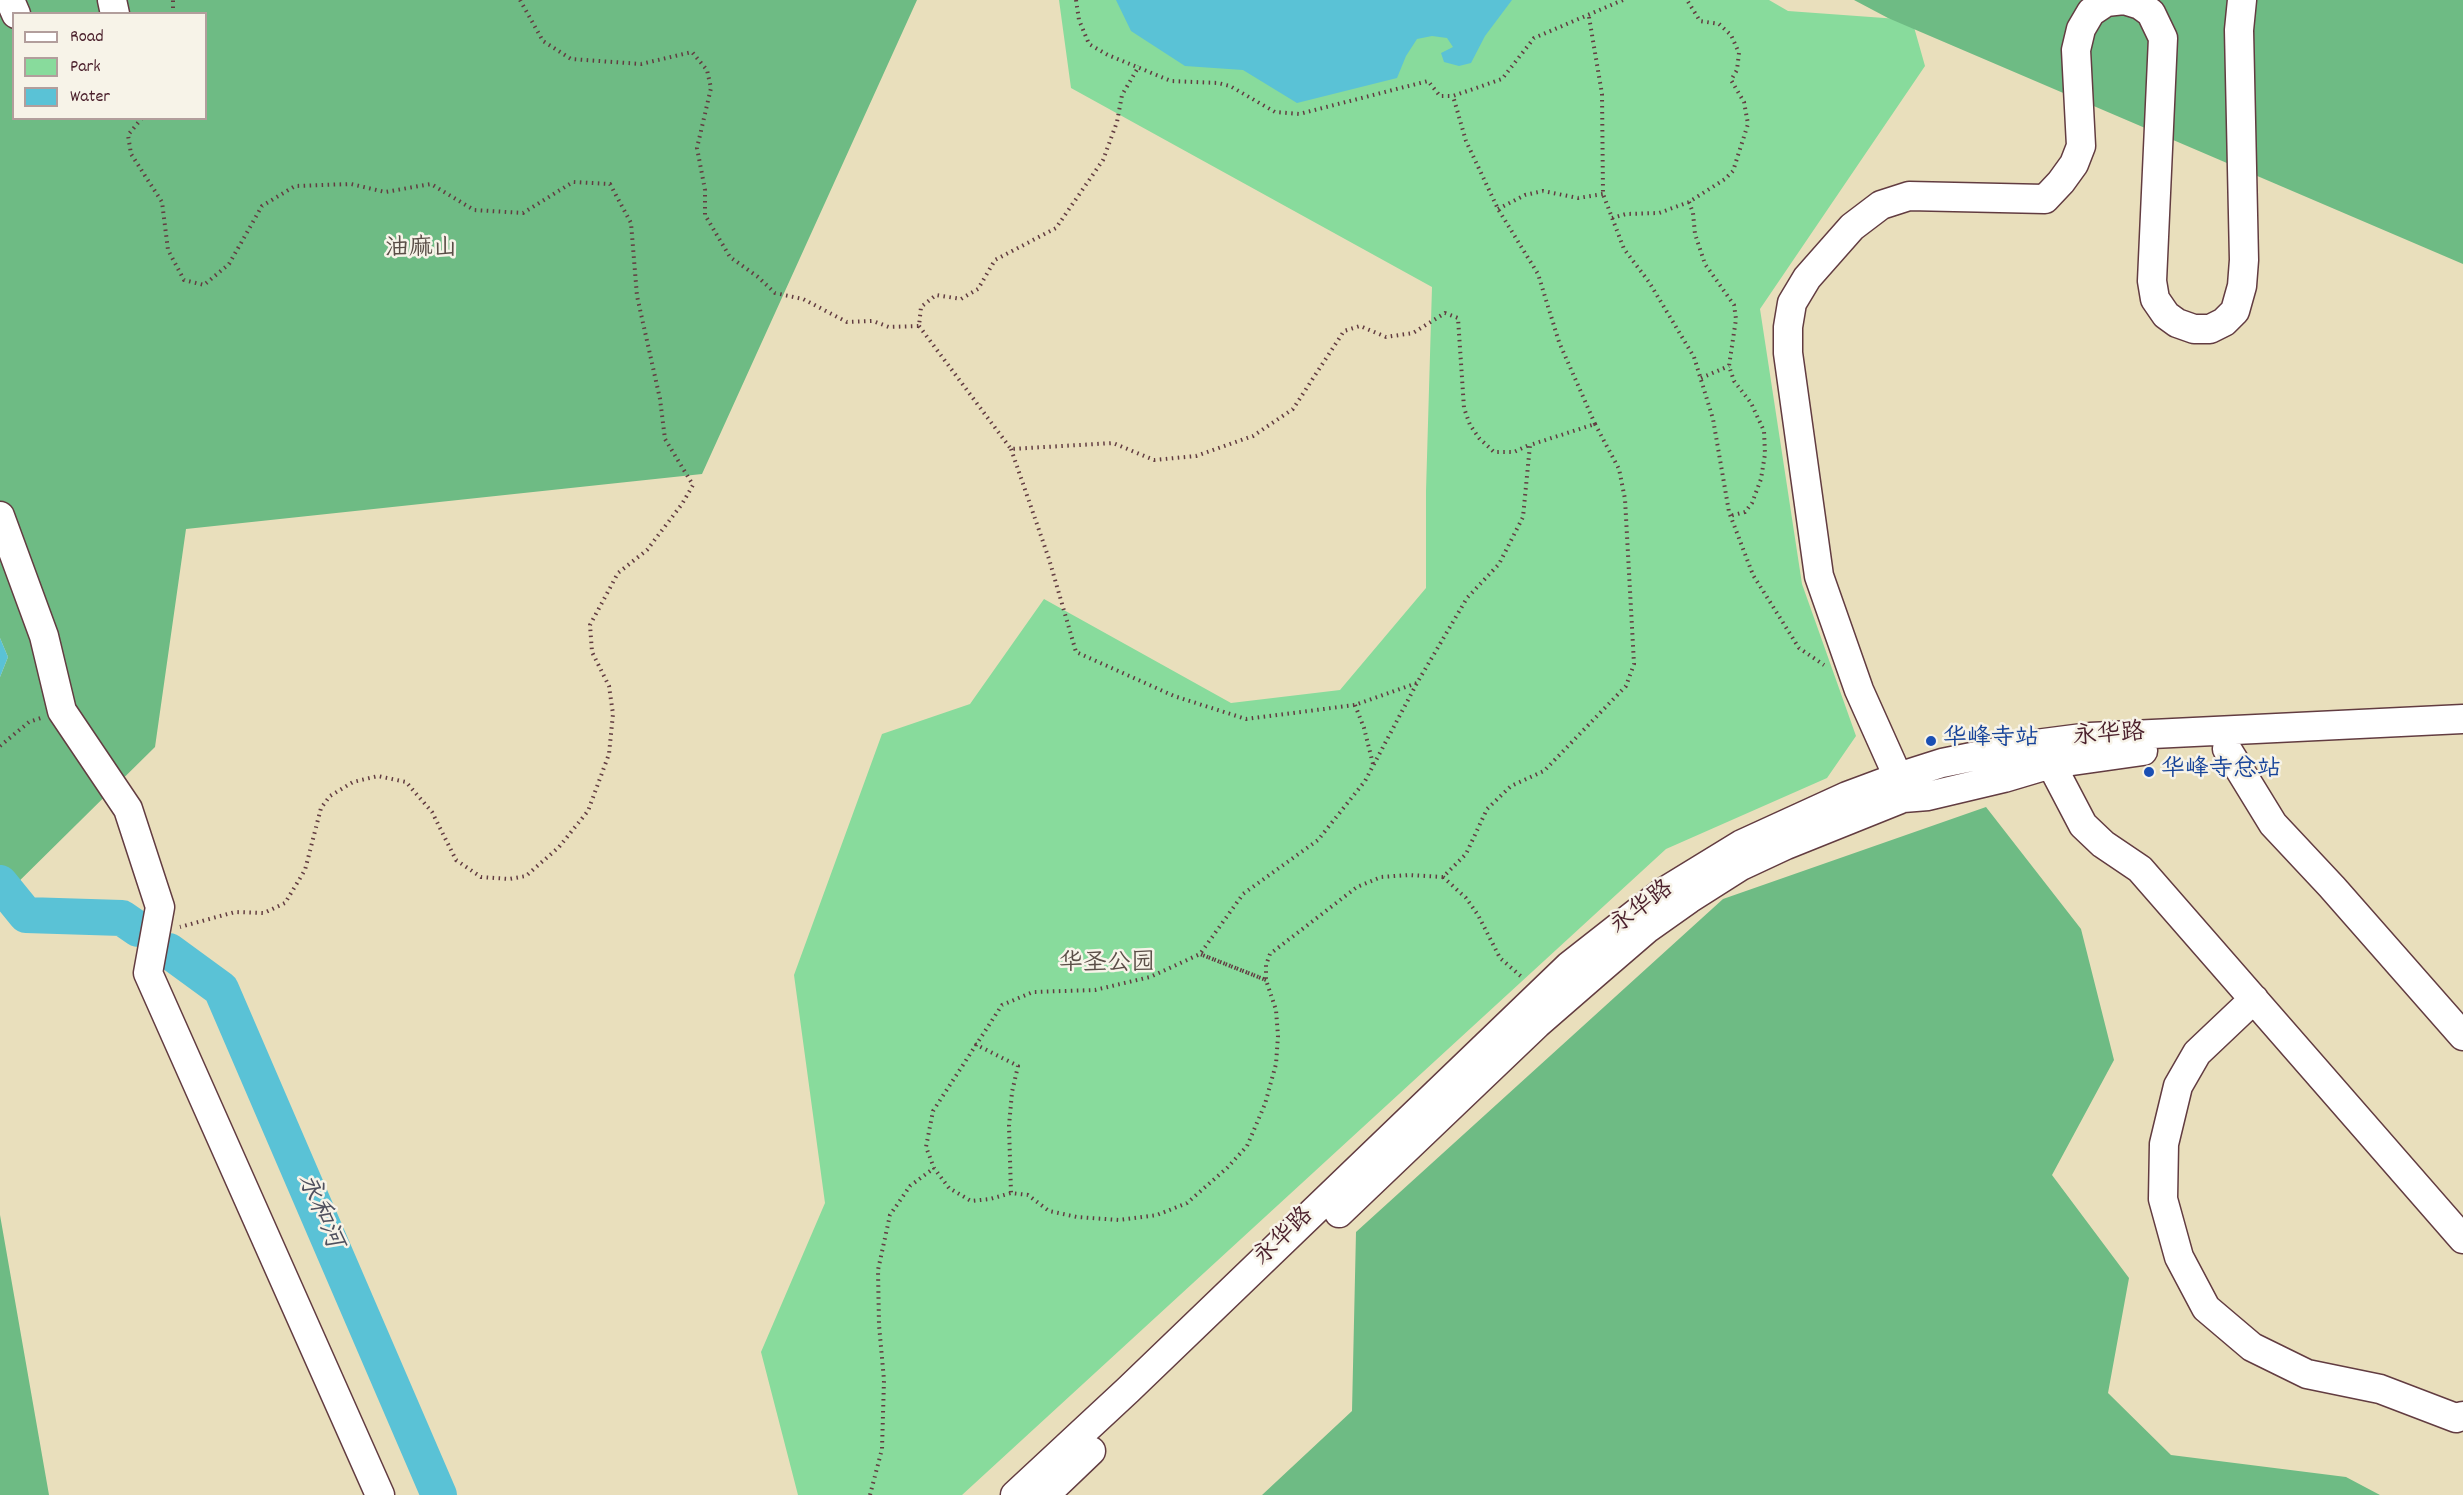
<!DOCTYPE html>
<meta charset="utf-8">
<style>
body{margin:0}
#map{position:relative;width:2463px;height:1495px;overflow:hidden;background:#e9dfbc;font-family:Dekko,sans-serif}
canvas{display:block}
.legend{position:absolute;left:12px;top:12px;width:195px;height:108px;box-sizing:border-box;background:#f7f3e8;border:2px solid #b29e9c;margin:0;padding:8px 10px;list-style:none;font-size:18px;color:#4a1f2b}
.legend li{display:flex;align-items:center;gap:12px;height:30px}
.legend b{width:30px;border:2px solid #b29e9c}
</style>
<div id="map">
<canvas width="2463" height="1495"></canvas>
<ul class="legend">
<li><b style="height:8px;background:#fff"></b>Road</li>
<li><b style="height:16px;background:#88db9c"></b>Park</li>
<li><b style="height:16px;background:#5ac2d6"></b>Water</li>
</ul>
</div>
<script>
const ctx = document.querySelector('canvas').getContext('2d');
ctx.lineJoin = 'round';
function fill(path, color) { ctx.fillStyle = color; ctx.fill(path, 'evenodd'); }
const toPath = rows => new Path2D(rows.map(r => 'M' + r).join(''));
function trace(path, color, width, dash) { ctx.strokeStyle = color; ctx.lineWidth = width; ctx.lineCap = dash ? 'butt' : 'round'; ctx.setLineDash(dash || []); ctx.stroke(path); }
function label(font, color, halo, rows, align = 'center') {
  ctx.font = font + ' Dekko,"LXGW WenKai TC",sans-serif'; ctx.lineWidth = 5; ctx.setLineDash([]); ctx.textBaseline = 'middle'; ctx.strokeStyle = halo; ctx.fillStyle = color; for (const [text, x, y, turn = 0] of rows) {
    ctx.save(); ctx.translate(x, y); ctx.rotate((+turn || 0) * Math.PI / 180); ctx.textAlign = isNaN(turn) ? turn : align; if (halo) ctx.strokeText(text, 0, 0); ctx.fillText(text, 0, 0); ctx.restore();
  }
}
fill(toPath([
 [1059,0,1769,0,1788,11,1912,20,1925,66,1760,309,1802,584,1856,736,1827,778,1666,849,962,1495,798,1495,761,1352,825,1203,794,975,882,734,970,704,1044,599,1231,703,1340,690,1426,588,1426,491,1432,287,1071,88]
]), '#88db9c');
fill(toPath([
 [0,0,917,0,702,474,186,529,155,747,0,900,0,677,8,657,0,638],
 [14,14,206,14,206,118,14,118],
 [1854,0,2463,0,2463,264,1888,18],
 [1986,807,2081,929,2114,1060,2052,1175,2129,1278,2108,1393,2171,1455,2346,1477,2380,1495,1262,1495,1352,1411,1356,1232,1723,899],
 [0,1215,49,1495,0,1495]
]), '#6ebb84');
fill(toPath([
 [1116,0,1512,0,1485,36,1471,63,1459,66,1444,62,1441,53,1453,47,1447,38,1432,36,1417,39,1406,56,1397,78,1297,103,1243,70,1185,66,1131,31],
 [0,638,8,657,0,677]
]), '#5ac2d6');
trace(toPath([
 [0,883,26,915,122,918,138,929],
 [169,951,221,989,439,1495]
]), '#5ac2d6', 36);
const minor = toPath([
 [10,0,16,14],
 [112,0,115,14],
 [0,516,44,636,62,711,128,809,160,907,148,973,380,1495],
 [2227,749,2273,824,2332,887,2463,1036],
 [2051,764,2083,825,2103,844,2140,869,2463,1239],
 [1903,798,1898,777,1859,690,1819,576,1788,353,1788,327,1792,303,1807,278,1852,227,1881,205,1909,196,2045,199,2061,182,2074,164,2081,146,2076,50,2081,29,2091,12,2106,2,2124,0,2140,5,2151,13,2163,38,2152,281,2155,299,2166,315,2177,323,2194,329,2210,329,2224,322,2235,311,2242,286,2244,260,2239,30,2242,0],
 [2254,999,2197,1053,2178,1086,2164,1144,2163,1199,2179,1257,2206,1308,2252,1347,2307,1374,2380,1389,2456,1418,2463,1416],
 [1339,1213,1537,1024,1598,971,1648,928,1689,899,1741,866,1786,845,1903,798,1928,796,2004,778,2051,764,2143,751],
 [1015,1495,1128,1390,1569,966,1662,893,1742,844,1847,796,1898,777,1942,763,2036,744,2090,737,2463,719],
 [1045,1495,1091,1451]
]);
trace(minor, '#623c41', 31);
trace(toPath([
 [520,0,543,41,571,59,641,64,692,52,707,70,711,88,697,148,705,190,705,215,730,257,758,277,775,293,803,299,847,322,873,321,889,327,919,326,921,307,936,295,961,299,978,289,995,260,1056,228,1103,160,1117,122,1122,95,1139,66],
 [1076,0,1079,20,1089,44,1108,55,1171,81,1218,83,1230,86,1275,112,1299,114,1428,81,1440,96,1453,96],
 [173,14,173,0],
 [1589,17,1602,94,1603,194,1624,249,1649,282,1694,357,1713,419,1729,512,1753,575,1799,648,1824,665],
 [142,118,128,135,131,154,162,202,168,250,184,280,204,285,229,264,262,206,295,186,351,184,385,192,431,184,474,210,523,213,573,182,610,184,631,223,637,296,660,399,665,439,693,485,682,504,647,550,618,573,590,625,592,652,609,686,613,714,609,754,588,811,559,847,526,876,509,879,481,877,456,860,432,812,406,782,378,776,353,782,330,796,321,808,305,870,285,903,264,913,235,912,180,927],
 [1689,202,1693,213,1695,234,1705,264,1734,305,1736,319,1729,366,1734,381,1751,403,1764,431,1765,454,1761,479,1752,503,1745,512,1730,516],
 [1498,209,1525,195,1543,191,1578,198,1603,194],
 [1612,218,1626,214,1659,213,1689,202,1725,179,1733,171,1748,124,1744,102,1731,80,1737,70,1739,53,1731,35,1719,24,1700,21,1687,0],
 [919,326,1011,449,1113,443,1154,460,1196,456,1253,436,1293,409,1344,331,1360,326,1386,337,1413,333,1445,313,1458,318,1464,408,1470,425,1479,438,1494,452,1514,452,1529,445],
 [1701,378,1729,366],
 [1595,424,1619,469,1625,499,1634,664,1626,686,1544,771,1511,786,1487,809,1466,854,1443,877,1409,875,1381,877,1357,887,1270,954,1266,965,1266,980,1276,1010,1278,1036,1276,1064,1265,1104,1247,1146,1227,1168,1187,1203,1157,1215,1119,1220,1077,1217,1049,1211,1028,1195,1011,1193,990,1199,971,1201,949,1188,934,1168,926,1147,933,1111,1002,1005,1033,992,1095,990,1150,977,1200,954,1243,894,1318,840,1365,781,1417,683,1467,598,1499,564,1523,517,1530,445,1595,424],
 [1595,424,1559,342,1538,274,1498,209,1466,141,1453,96,1502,79,1534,38,1623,0],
 [1011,449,1049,559,1076,652,1174,696,1246,719,1355,705,1417,683],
 [1355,705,1364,728,1373,764],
 [0,746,29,722,41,718],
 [1443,877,1466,898,1478,915,1500,958,1523,978],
 [1266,980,1200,954,1266,980],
 [975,1044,1018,1066,1012,1092,1009,1126,1011,1193],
 [870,1495,882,1449,884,1380,879,1325,878,1270,890,1215,910,1186,934,1168]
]), '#623c41', 4, [1.5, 4.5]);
trace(minor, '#fff', 28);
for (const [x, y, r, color] of [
 [1931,741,6,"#1a4fb4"],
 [2149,772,6,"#1a4fb4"]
]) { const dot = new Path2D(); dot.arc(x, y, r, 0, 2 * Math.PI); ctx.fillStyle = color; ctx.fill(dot); trace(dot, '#f7f3e8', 2); }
label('24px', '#5a4e47', '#f7f3e8', [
 ["油麻山",421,251],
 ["华圣公园",1107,966]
]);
label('24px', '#4a1f2b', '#f7f3e8', [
 ["永华路",2109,737,-4],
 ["永华路",1643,909,-37],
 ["永华路",1285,1238,-44]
]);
label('24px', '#164399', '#f7f3e8', [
 ["华峰寺站",1943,741],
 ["华峰寺总站",2161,772]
], 'left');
label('italic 26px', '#4f505e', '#f7f3e8', [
 ["永和河",318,1212,67]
]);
</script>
